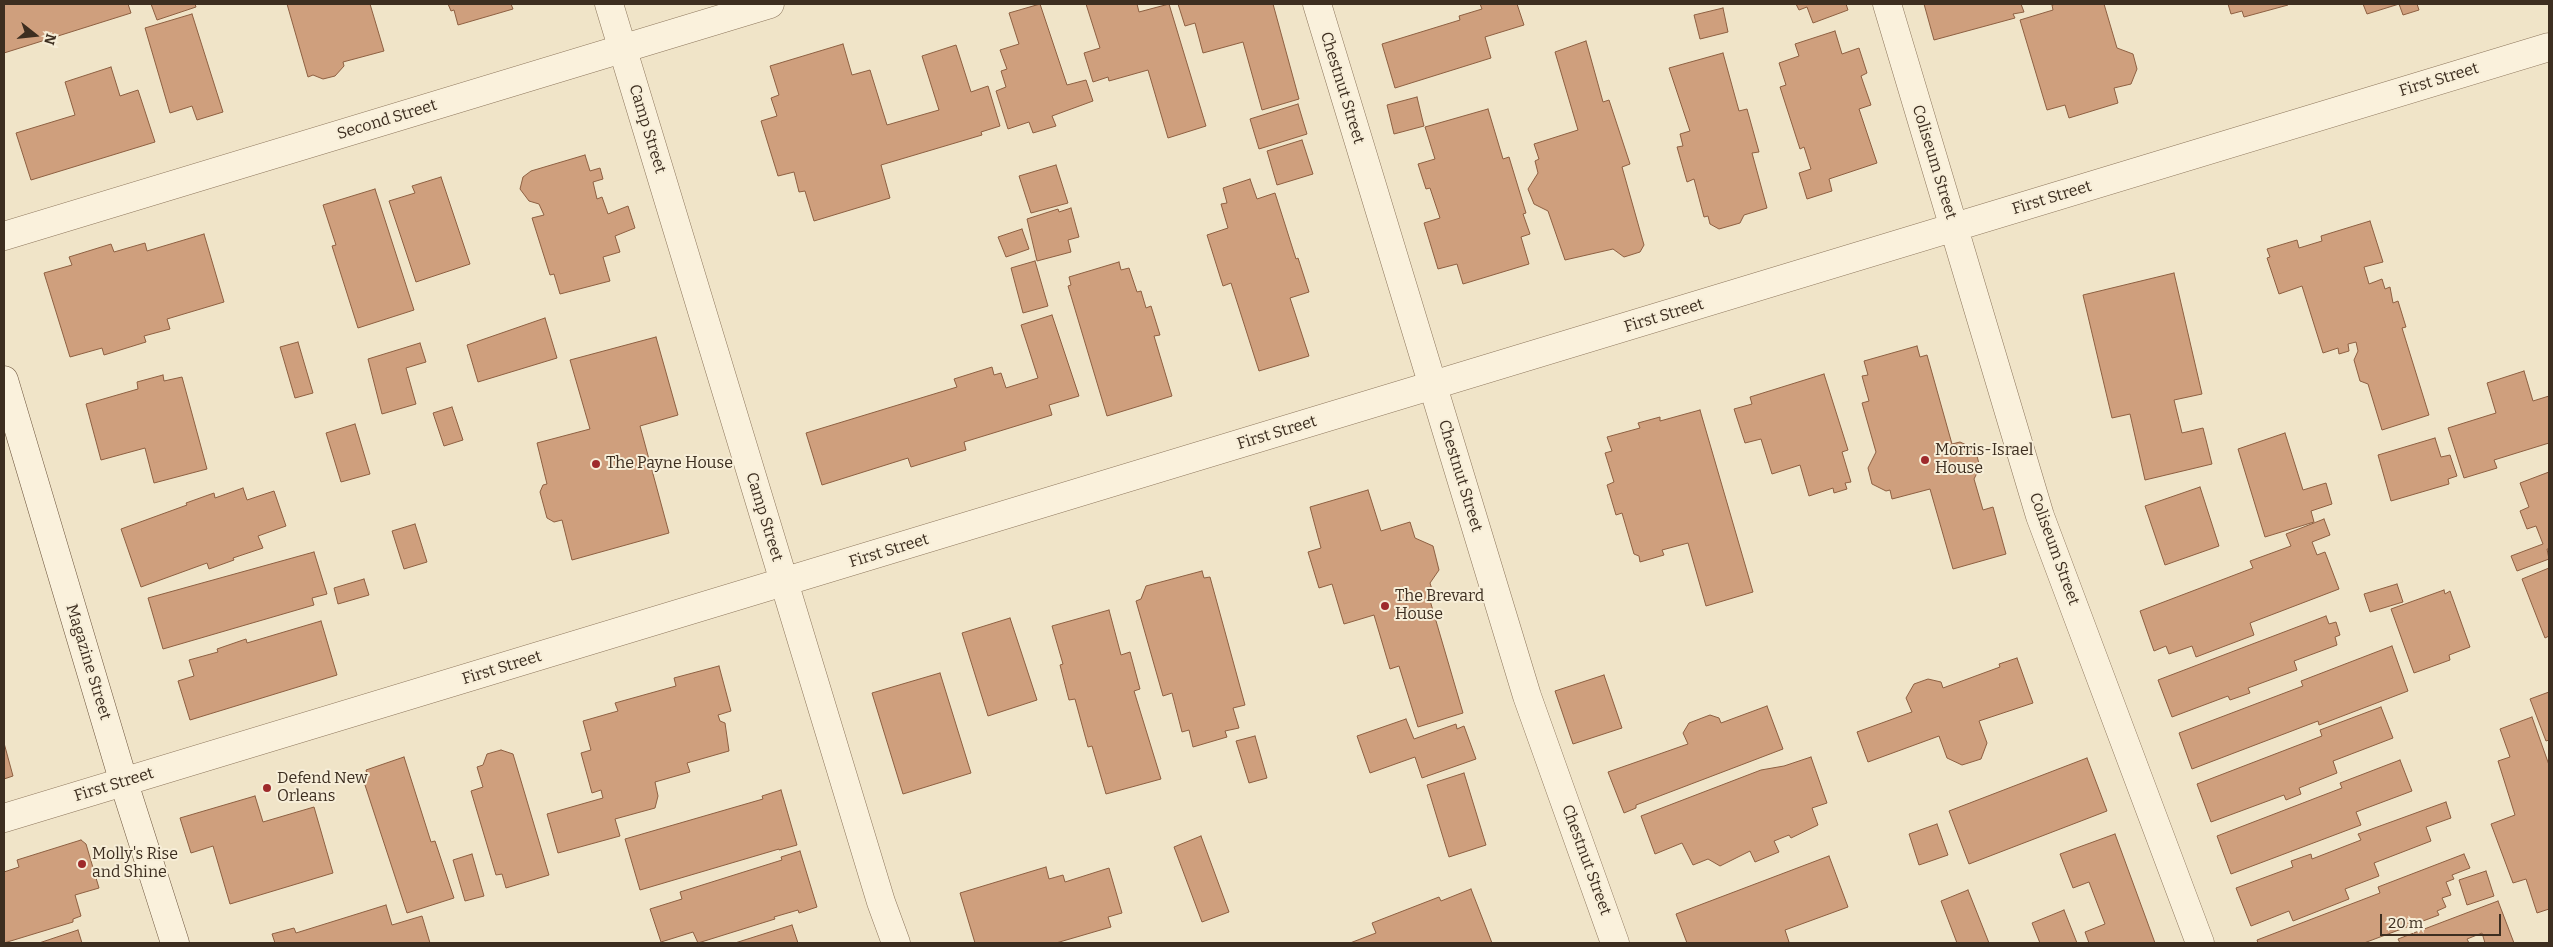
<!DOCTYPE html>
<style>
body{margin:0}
#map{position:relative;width:2553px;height:947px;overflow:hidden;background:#f0e4c8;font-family:Bitter,serif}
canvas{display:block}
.frame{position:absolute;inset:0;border:5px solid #3d2e20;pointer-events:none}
.north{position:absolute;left:10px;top:10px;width:50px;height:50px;-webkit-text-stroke:4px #f7eed8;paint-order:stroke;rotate:106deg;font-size:14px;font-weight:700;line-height:20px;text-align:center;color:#3d2e20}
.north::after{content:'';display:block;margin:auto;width:18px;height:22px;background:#3d2e20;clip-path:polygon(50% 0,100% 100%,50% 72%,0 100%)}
.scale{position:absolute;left:2380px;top:914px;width:121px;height:22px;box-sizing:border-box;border:2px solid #3d2e20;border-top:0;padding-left:6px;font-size:15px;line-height:18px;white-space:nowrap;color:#3d2e20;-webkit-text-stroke:4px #f7eed8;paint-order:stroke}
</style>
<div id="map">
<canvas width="2553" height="947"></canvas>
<div class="frame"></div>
<div class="north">N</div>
<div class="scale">20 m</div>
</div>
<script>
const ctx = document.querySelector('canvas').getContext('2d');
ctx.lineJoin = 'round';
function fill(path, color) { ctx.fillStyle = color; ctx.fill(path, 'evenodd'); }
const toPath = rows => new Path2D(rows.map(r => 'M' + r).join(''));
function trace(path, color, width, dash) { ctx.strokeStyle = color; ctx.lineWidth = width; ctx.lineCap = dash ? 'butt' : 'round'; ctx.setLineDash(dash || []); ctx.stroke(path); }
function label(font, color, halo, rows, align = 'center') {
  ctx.font = font + ' Bitter,serif'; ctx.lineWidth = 4; ctx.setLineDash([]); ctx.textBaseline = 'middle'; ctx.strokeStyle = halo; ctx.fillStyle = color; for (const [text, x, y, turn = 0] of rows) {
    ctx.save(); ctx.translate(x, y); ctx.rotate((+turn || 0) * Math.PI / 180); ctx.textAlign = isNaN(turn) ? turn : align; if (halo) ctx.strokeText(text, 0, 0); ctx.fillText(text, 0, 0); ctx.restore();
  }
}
const building = toPath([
 [4,4,128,4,131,13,4,53,4,4],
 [151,4,195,4,196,7,157,20,151,4],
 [287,4,370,4,384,51,343,62,344,66,335,76,323,79,313,75,308,77,287,4],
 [448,4,511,4,513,9,458,25,454,10,451,11,448,4],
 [1040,4,1067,85,1086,80,1093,101,1052,116,1056,126,1033,133,1029,122,1008,129,996,91,1006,87,1001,71,1007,69,1000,50,1019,44,1009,13,1040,4],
 [1086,4,1137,4,1139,12,1169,4,1206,126,1168,138,1148,70,1109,81,1108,77,1093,82,1084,53,1100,48,1086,4],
 [1178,4,1273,4,1299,99,1262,110,1243,42,1203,53,1195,23,1185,26,1178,4],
 [1480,4,1517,4,1524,25,1485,37,1491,58,1395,88,1382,44,1460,20,1459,16,1482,9,1480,4],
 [1796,4,1846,4,1848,10,1813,23,1807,7,1799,10,1796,4],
 [1924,4,2021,4,2024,12,2013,14,2015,18,1934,40,1924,4],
 [2057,4,2104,4,2117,48,2133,54,2137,69,2131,84,2114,88,2118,103,2069,118,2065,105,2047,110,2020,20,2053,10,2052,5,2057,4],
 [2228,4,2288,4,2288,5,2244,17,2242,11,2231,14,2228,4],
 [2363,4,2417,4,2419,10,2403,15,2399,4,2367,14,2363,4],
 [1723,8,1728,32,1700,39,1694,15,1723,8],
 [192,14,223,112,197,120,192,106,170,113,145,28,192,14],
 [1835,31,1842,54,1859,48,1867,73,1861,76,1871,105,1859,109,1877,163,1829,179,1832,191,1807,199,1799,173,1811,169,1804,147,1800,149,1780,87,1786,85,1779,63,1799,56,1795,44,1835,31],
 [1586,41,1603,102,1609,100,1630,164,1622,167,1644,245,1640,252,1624,257,1613,249,1565,260,1548,211,1534,204,1528,189,1538,173,1535,161,1539,159,1534,144,1578,130,1555,52,1586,41],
 [843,44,852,75,870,70,887,125,939,110,922,56,956,45,971,92,988,86,1000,126,981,132,982,135,881,165,890,198,814,221,805,191,799,192,794,172,778,176,761,121,777,116,771,98,779,95,770,66,843,44],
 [1723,53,1739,111,1747,109,1759,152,1752,153,1767,208,1744,215,1740,223,1719,229,1710,224,1708,216,1704,217,1694,179,1687,182,1677,147,1683,146,1680,134,1690,131,1669,68,1723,53],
 [111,67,120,96,138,90,155,142,31,180,16,133,75,115,65,82,111,67],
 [1417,97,1424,126,1394,134,1387,105,1417,97],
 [1298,104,1307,134,1259,149,1250,119,1298,104],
 [1488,109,1503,159,1509,157,1526,213,1523,214,1530,234,1521,237,1529,264,1463,284,1457,264,1438,269,1424,223,1440,218,1430,188,1426,189,1418,164,1435,159,1425,127,1488,109],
 [1302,140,1313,174,1277,185,1267,151,1302,140],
 [585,155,590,171,600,168,603,179,593,182,597,199,602,197,608,214,628,206,635,228,615,236,620,252,603,257,610,281,560,294,554,274,550,275,532,218,544,215,539,204,529,201,520,189,523,177,531,171,585,155],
 [1056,165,1068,203,1031,213,1019,176,1056,165],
 [441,177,470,264,416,282,389,201,415,193,412,186,441,177],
 [1250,179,1257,199,1275,193,1296,259,1298,258,1309,292,1290,298,1309,356,1259,371,1231,283,1223,286,1207,235,1228,228,1221,204,1227,203,1223,188,1250,179],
 [375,189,414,310,358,328,332,246,336,245,323,205,375,189],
 [1071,208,1079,237,1068,240,1071,252,1037,261,1027,219,1058,209,1059,212,1071,208],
 [2370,221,2383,262,2364,267,2369,284,2382,279,2385,289,2390,287,2393,303,2398,301,2406,327,2402,328,2429,415,2382,430,2368,384,2360,381,2354,360,2358,351,2356,342,2348,344,2349,351,2339,354,2338,348,2323,353,2302,286,2279,294,2267,258,2270,257,2267,249,2297,240,2299,248,2322,241,2321,236,2370,221],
 [1022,229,1029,249,1006,257,998,237,1022,229],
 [204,234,224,302,167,319,170,329,144,336,146,342,104,355,102,348,70,357,44,273,72,265,69,257,111,244,114,252,145,243,147,251,204,234],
 [1035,261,1048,306,1023,313,1011,268,1035,261],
 [1119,262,1121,270,1129,268,1137,292,1141,291,1146,308,1151,306,1160,335,1154,336,1172,396,1107,416,1068,286,1071,285,1069,277,1119,262],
 [2174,273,2202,394,2174,400,2182,433,2203,428,2212,464,2145,480,2130,414,2112,418,2083,295,2174,273],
 [1052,315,1079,396,1049,405,1052,415,964,442,966,450,911,467,908,458,822,485,806,433,957,387,954,379,992,367,994,375,1001,373,1006,388,1038,378,1021,325,1052,315],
 [545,318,557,358,478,382,467,345,545,318],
 [656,337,678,415,640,426,669,533,572,560,562,520,554,522,547,518,540,492,543,485,547,484,537,443,590,429,570,360,656,337],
 [298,342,313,393,295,398,280,347,298,342],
 [420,343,426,362,406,368,416,404,382,414,368,359,420,343],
 [1917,346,1920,357,1927,355,1952,444,1960,442,1975,449,1980,467,1974,479,1983,510,1993,507,2006,554,1953,569,1930,489,1892,499,1890,490,1886,491,1872,484,1868,468,1876,452,1862,403,1869,401,1862,376,1868,375,1864,361,1917,346],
 [2524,371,2533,401,2549,396,2549,443,2494,460,2497,468,2464,478,2448,428,2496,413,2487,383,2524,371],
 [1824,374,1848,450,1842,452,1851,482,1845,483,1847,489,1834,493,1833,488,1809,496,1800,465,1772,474,1761,439,1745,443,1734,409,1752,404,1750,397,1824,374],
 [163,375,164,381,182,377,207,469,154,483,145,448,101,460,86,404,138,389,137,382,163,375],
 [452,407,463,440,444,446,433,413,452,407],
 [1700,410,1753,592,1706,606,1688,543,1662,550,1664,555,1640,562,1639,556,1634,554,1622,513,1616,515,1607,485,1614,482,1605,453,1612,451,1607,437,1640,428,1638,423,1660,417,1660,421,1700,410],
 [355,424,370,474,341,482,326,433,355,424],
 [2285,433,2303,490,2326,483,2332,504,2311,511,2314,522,2265,537,2238,449,2285,433],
 [2435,438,2441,457,2450,455,2457,476,2448,479,2449,484,2391,501,2378,455,2435,438],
 [2549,472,2549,549,2547,549,2549,559,2517,571,2511,556,2543,544,2536,526,2527,529,2520,511,2529,507,2520,483,2549,472],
 [2200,487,2219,546,2165,565,2145,506,2200,487],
 [243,488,247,500,274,491,286,526,258,536,263,548,233,558,234,560,209,569,207,563,141,587,121,529,187,505,186,503,214,493,215,498,243,488],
 [1368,490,1381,531,1410,522,1415,538,1433,546,1439,570,1430,583,1434,596,1429,597,1463,713,1418,727,1399,666,1390,669,1374,615,1344,624,1332,584,1319,588,1308,552,1321,548,1310,507,1368,490],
 [2324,519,2330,535,2312,542,2317,555,2325,552,2339,589,2250,623,2254,635,2196,657,2192,646,2169,654,2166,646,2154,651,2140,611,2253,568,2250,561,2291,546,2286,534,2324,519],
 [415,524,427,562,404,569,392,531,415,524],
 [314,552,327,594,312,598,314,605,163,649,148,598,314,552],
 [2549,568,2549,636,2545,638,2522,579,2549,568],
 [1202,571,1204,578,1210,577,1245,705,1233,708,1239,728,1225,731,1227,737,1193,747,1189,730,1182,732,1172,693,1163,696,1136,601,1141,599,1146,586,1202,571],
 [364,579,369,595,338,604,334,588,364,579],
 [2397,584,2403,602,2370,612,2364,594,2397,584],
 [2444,590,2445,594,2450,591,2470,647,2449,655,2450,660,2414,673,2391,609,2444,590],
 [1109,610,1121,655,1130,652,1140,689,1134,691,1161,779,1106,794,1092,746,1088,747,1075,699,1069,700,1060,665,1063,664,1052,626,1109,610],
 [2326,616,2329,624,2336,622,2340,635,2335,637,2337,645,2294,661,2297,670,2248,688,2250,693,2230,700,2228,696,2172,717,2158,680,2326,616],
 [1010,618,1037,700,988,716,962,633,1010,618],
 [321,621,337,675,190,720,178,681,194,676,189,660,218,652,217,649,246,639,247,643,321,621],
 [2392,646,2408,691,2319,725,2318,721,2192,769,2179,733,2303,686,2301,681,2392,646],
 [2017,658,2033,703,1979,721,1987,743,1981,759,1962,765,1947,758,1939,736,1868,762,1857,732,1912,712,1906,698,1914,684,1928,679,1941,682,1943,688,2000,667,1999,664,2017,658],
 [719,666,731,711,718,715,720,721,725,723,729,751,687,763,690,772,655,782,658,796,655,808,615,819,620,836,558,853,547,814,603,798,601,790,592,793,581,753,591,750,583,721,618,711,615,703,676,686,674,678,719,666],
 [940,673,971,773,903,794,872,693,940,673],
 [1604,675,1622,728,1573,744,1555,691,1604,675],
 [2549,692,2549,740,2546,741,2530,699,2549,692],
 [1767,706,1783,749,1636,805,1636,808,1624,813,1608,772,1688,744,1683,733,1689,723,1710,715,1719,718,1721,723,1767,706],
 [2381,707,2393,738,2333,761,2337,773,2299,788,2301,794,2286,800,2284,795,2211,822,2197,784,2322,736,2320,730,2381,707],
 [2532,717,2549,765,2549,909,2537,913,2526,879,2513,883,2491,824,2515,815,2498,761,2510,757,2500,729,2532,717],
 [1406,719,1414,739,1456,724,1457,729,1464,726,1476,759,1422,778,1415,757,1370,773,1357,736,1406,719],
 [1255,736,1267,778,1249,783,1236,741,1255,736],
 [4,743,13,776,4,779,4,743],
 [501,750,513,754,549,875,506,888,502,874,496,875,471,791,483,787,477,767,483,765,487,754,501,750],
 [404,757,431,842,435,841,454,898,407,913,362,776,367,774,366,770,404,757],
 [1811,757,1827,803,1812,808,1818,825,1791,838,1789,835,1774,841,1779,852,1755,862,1750,851,1720,866,1708,859,1693,865,1682,843,1655,854,1641,816,1761,770,1784,766,1811,757],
 [2087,758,2107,811,1969,864,1949,811,2087,758],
 [2400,760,2412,791,2356,812,2361,825,2231,874,2217,836,2342,788,2340,783,2400,760],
 [1464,773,1486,845,1449,857,1427,785,1464,773],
 [781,790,797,845,779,850,779,849,640,890,625,839,763,799,762,796,781,790],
 [255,796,263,822,314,807,333,873,230,904,213,846,191,853,180,818,255,796],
 [2446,802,2451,818,2426,827,2431,841,2374,863,2379,876,2345,889,2349,899,2293,921,2289,911,2251,926,2236,888,2293,867,2291,861,2311,854,2312,859,2361,840,2358,834,2446,802],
 [1937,824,1948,855,1919,865,1909,834,1937,824],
 [2115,834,2155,943,2089,943,2085,932,2105,924,2089,882,2073,888,2060,854,2115,834],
 [1201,836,1229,912,1202,922,1174,847,1201,836],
 [81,840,86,844,99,888,75,895,81,916,73,919,73,922,4,943,4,872,19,867,17,860,81,840],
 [800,851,817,907,799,913,798,910,774,917,775,919,698,943,693,932,661,942,650,909,682,899,680,892,782,860,781,857,800,851],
 [472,854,484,896,465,901,453,860,472,854],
 [2464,854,2470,868,2452,875,2454,879,2446,882,2451,895,2442,898,2446,907,2437,911,2439,915,2364,943,2258,943,2257,940,2380,893,2378,887,2464,854],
 [1829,856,1848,907,1785,930,1789,942,1786,943,1687,943,1676,914,1829,856],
 [1046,867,1049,879,1063,875,1065,882,1109,868,1122,913,1108,917,1111,927,1056,943,975,943,960,893,1046,867],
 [2486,871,2494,896,2467,905,2459,880,2486,871],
 [1471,889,1492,943,1350,943,1376,933,1372,923,1439,897,1441,901,1471,889],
 [1968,890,1989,943,1957,943,1941,901,1968,890],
 [2498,901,2514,943,2485,943,2482,933,2467,939,2469,943,2400,943,2398,939,2498,901],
 [386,905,392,925,422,916,430,943,275,943,272,934,294,928,296,933,386,905],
 [2064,910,2077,943,2040,943,2032,923,2064,910],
 [792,925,798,943,735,943,792,925],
 [78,930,82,943,39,943,78,930]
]);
fill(building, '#cf9f7d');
trace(building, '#8d5f41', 1);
const street = toPath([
 [609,4,881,902,896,943],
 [1317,4,1527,696,1615,943],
 [1887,4,2040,516,2200,943],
 [4,236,770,4],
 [4,818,2549,47]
]);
const secondary = toPath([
 [4,380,124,783,175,943]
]);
trace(street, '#8d765c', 29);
trace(secondary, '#6f573f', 29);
trace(street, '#faf1dc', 28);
trace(secondary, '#faf1dc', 28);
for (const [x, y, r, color] of [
 [1925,460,5,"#9e2a2b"],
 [596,464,5,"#9e2a2b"],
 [1385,606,5,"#9e2a2b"],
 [267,788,5,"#9e2a2b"],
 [82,864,5,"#9e2a2b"]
]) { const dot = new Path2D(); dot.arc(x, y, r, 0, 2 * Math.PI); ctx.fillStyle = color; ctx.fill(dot); trace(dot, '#f7eed8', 2); }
label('16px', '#3d2e20', '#f7eed8', [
 ["First Street",2439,80,-17],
 ["Chestnut Street",1342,88,73],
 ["Second Street",387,120,-17],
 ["Camp Street",647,129,73],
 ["Coliseum Street",1934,162,73],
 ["First Street",2052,198,-17],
 ["First Street",1664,316,-17],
 ["First Street",1277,433,-17],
 ["Chestnut Street",1460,476,73],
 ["Camp Street",764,517,73],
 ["Coliseum Street",2054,549,70],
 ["First Street",889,551,-17],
 ["Magazine Street",88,662,73],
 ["First Street",502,668,-17],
 ["First Street",114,785,-17],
 ["Chestnut Street",1586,860,70]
]);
label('16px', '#3d2e20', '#f7eed8', [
 ["Morris-Israel",1935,451],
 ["House",1935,469],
 ["The Payne House",606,464],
 ["The Brevard",1395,597],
 ["House",1395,615],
 ["Defend New",277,779],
 ["Orleans",277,797],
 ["Molly's Rise",92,855],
 ["and Shine",92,873]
], 'left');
</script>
